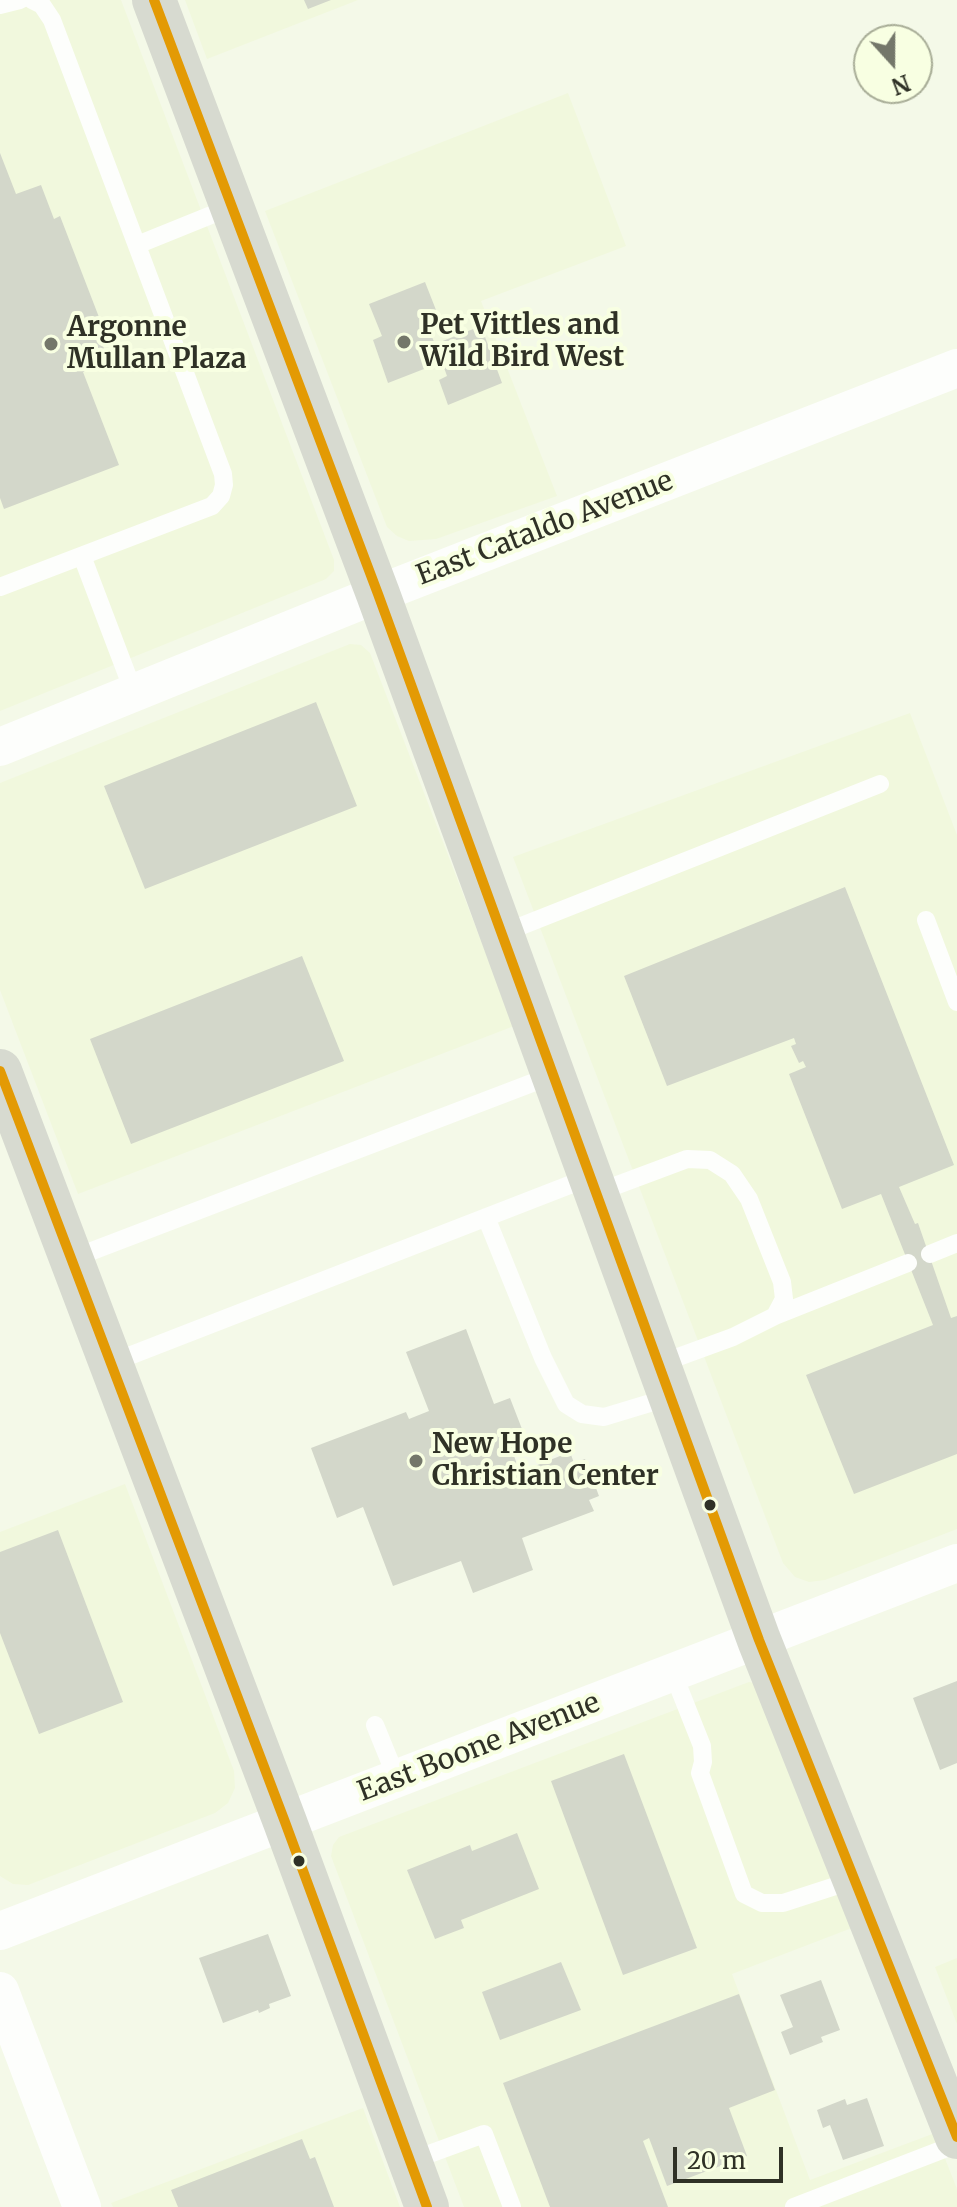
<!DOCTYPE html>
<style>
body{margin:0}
#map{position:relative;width:957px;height:2207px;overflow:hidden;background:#f4f9e8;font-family:Merriweather,serif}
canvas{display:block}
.north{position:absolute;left:853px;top:24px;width:80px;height:80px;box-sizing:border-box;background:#f8ffe2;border:2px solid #a8ad97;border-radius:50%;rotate:159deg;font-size:22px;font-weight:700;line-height:32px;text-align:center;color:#2f3126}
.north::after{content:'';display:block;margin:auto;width:28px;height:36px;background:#74776a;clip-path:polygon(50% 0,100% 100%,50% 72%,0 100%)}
.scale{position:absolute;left:673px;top:2147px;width:110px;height:36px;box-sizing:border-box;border:4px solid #2f3126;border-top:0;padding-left:10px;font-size:24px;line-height:28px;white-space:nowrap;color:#2f3126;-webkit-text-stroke:6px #f8ffe2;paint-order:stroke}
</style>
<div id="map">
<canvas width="957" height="2207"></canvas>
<div class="north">N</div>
<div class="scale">20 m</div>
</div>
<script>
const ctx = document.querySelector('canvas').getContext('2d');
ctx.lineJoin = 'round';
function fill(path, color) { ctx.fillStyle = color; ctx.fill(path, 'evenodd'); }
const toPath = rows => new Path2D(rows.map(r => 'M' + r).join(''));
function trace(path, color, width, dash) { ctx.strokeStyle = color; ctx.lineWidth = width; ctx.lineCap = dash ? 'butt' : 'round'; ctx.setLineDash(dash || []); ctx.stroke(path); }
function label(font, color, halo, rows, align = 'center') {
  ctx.font = font + ' Merriweather,serif'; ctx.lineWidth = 8; ctx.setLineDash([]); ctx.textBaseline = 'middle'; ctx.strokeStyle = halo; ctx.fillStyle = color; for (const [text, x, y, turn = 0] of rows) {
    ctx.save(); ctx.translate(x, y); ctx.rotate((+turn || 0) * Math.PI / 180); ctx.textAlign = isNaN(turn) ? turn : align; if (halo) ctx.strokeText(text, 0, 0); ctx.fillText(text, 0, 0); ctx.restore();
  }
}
fill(toPath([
 [0,0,121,0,334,560,334,571,326,579,0,711],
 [185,0,358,0,207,59],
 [568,93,626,246,481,301,557,496,436,539,409,541,397,536,387,527,265,211],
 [350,644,361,645,370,653,514,1026,78,1194,0,990,0,783],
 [910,713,957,835,957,1529,825,1580,809,1582,795,1577,783,1563,513,857],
 [125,1484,234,1771,235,1788,228,1803,215,1813,28,1885,13,1884,0,1876,0,1532],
 [749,1682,759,1684,857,1926,732,1974,810,2180,935,2133,957,2189,957,2207,464,2207,331,1856,333,1845,339,1837],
 [957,1958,957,2024,935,1967],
 [363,2108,400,2207,113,2207,111,2203]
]), '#f1f8dd');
fill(toPath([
 [304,0,331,0,308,9],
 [0,153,16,194,41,185,54,219,60,216,102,325,96,327,109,362,83,372,119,465,4,509,0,498],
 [425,282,436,310,423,316,435,344,481,326,502,383,448,405,439,380,447,376,442,362,388,383,373,340,382,336,369,304],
 [316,702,357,806,145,889,104,786],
 [845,887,954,1165,899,1187,915,1224,918,1223,951,1318,957,1316,957,1454,854,1494,806,1375,933,1325,881,1194,842,1209,789,1074,806,1067,803,1061,799,1063,791,1046,796,1044,794,1038,667,1086,624,976],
 [302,956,344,1061,131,1144,90,1039],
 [466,1329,494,1404,510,1398,527,1442,511,1448,520,1472,570,1452,574,1463,585,1459,599,1496,589,1500,594,1511,522,1538,533,1570,473,1593,461,1561,393,1586,363,1507,337,1518,311,1448,406,1412,409,1419,429,1411,406,1352],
 [58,1530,123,1702,39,1734,0,1633,0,1552],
 [957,1681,957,1763,940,1770,913,1698],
 [624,1754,697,1948,623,1975,551,1781],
 [517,1833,539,1889,461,1920,464,1928,435,1939,407,1870,470,1845,472,1851],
 [268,1934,291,1996,269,2004,270,2008,259,2013,258,2010,223,2023,199,1958],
 [561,1962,581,2010,500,2040,482,1992],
 [821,1980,840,2030,821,2037,823,2042,790,2055,781,2032,793,2027,780,1995],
 [739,1994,775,2090,729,2108,747,2156,667,2186,649,2138,643,2141,668,2207,550,2207,503,2083],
 [867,2098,884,2146,843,2160,830,2125,823,2128,817,2110,845,2099,847,2105],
 [302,2139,310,2159,315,2157,334,2207,178,2207,171,2190]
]), '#d3d7ca');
trace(toPath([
 [0,5,20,0],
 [137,245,231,207],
 [82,556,134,693],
 [0,587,212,506,221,496,224,485,223,474,52,20,42,5,32,0],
 [926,920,957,1002],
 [501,934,880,784],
 [596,1193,687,1159,710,1160,732,1174,749,1199,782,1282,784,1299,775,1316,733,1337,659,1364],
 [486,1217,543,1358,566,1404,582,1414,604,1417,670,1397],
 [930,1254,957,1243],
 [71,1259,553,1075],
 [775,1316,908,1263],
 [111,1363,590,1177],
 [673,1673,702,1746,703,1762,700,1773,744,1894,762,1903,783,1903,854,1880],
 [375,1725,397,1779],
 [410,2161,484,2134,512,2207],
 [794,2207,957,2144]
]), '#fdfefc', 18);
trace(toPath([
 [0,747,378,594,957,368],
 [0,1931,957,1563],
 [0,1991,82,2207]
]), '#fdfefc', 38);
trace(toPath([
 [154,0,378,594,759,1640,957,2137],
 [0,1071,285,1822,427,2207]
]), '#d7dad0', 44);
trace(toPath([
 [154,0,378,594,759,1640,957,2137],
 [0,1071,285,1822,427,2207]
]), '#e39a04', 10);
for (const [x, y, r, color] of [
 [404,342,8,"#74776a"],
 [51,344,8,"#74776a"],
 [416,1461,8,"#74776a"],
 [710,1505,7,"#2f3126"],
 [299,1861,7,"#2f3126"]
]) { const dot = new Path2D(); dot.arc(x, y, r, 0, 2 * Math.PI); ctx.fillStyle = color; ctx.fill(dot); trace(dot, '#f8ffe2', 3); }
label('bold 28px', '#2f3126', '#f8ffe2', [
 ["Pet Vittles and",420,326],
 ["Wild Bird West",420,358],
 ["Argonne",67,328],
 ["Mullan Plaza",67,360],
 ["New Hope",432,1445],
 ["Christian Center",432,1477]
], 'left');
label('28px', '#2f3126', '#f8ffe2', [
 ["East Cataldo Avenue",545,529,-21],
 ["East Boone Avenue",479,1748,-21]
]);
</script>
